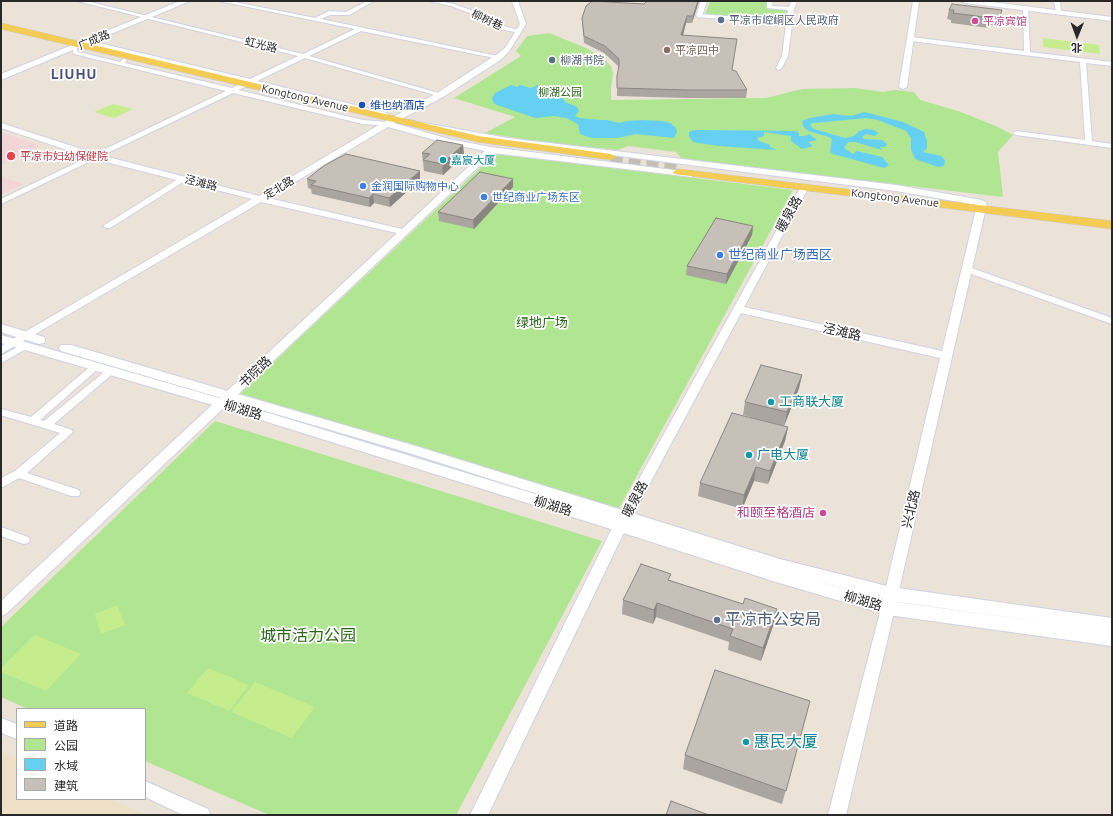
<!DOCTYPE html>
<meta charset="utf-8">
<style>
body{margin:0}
#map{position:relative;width:1113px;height:816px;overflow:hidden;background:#ebe3d8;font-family:Ubuntu,"Noto Sans SC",sans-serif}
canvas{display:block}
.frame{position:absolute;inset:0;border:2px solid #282828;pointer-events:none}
.legend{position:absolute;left:16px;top:708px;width:130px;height:92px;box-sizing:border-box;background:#fff;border:1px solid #a9a9a9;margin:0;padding:5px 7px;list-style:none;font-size:12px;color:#282828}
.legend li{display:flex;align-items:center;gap:8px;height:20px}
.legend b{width:20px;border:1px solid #a9a9a9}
.north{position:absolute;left:1057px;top:16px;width:40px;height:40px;-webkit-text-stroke:3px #fff;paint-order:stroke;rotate:181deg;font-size:11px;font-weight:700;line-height:16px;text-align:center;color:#282828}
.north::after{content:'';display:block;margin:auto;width:14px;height:18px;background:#282828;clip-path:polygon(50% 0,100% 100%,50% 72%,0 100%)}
</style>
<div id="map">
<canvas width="1113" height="816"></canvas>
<div class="frame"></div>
<ul class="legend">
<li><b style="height:5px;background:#f5cc53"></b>道路</li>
<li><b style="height:11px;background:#b0e592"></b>公园</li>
<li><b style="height:11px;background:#66d0f3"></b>水域</li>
<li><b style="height:11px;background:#c6c0b8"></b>建筑</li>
</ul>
<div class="north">北</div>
</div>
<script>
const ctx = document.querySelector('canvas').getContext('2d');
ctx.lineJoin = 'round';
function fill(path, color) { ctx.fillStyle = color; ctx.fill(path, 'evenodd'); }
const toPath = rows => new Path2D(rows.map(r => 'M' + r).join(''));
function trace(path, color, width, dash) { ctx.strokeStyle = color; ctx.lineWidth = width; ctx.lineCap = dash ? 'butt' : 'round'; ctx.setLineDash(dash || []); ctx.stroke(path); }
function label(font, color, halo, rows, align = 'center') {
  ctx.font = font + ' Ubuntu,"Noto Sans SC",sans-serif'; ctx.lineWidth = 3.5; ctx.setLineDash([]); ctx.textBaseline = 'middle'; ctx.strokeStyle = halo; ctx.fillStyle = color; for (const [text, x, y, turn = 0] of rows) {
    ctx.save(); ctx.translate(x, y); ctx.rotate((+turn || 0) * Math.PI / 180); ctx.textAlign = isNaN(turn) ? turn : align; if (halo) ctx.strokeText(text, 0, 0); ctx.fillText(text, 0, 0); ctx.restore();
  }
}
fill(toPath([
 [1,751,17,758,17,799,110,799,147,815,1,815]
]), '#eee0c6');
fill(toPath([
 [1,132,41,146,1,165],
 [1,177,23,184,1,194]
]), '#f3d5d7');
fill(toPath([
 [710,1,769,1,768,9,787,10,785,21,705,15],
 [549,33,586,48,603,58,611,66,613,74,611,87,611,100,766,98,802,89,855,88,883,92,894,90,914,92,920,100,958,111,996,126,1013,135,998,152,1003,197,690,160,681,158,676,152,628,146,618,150,541,142,485,133,515,117,454,98,521,56,516,51,527,36],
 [495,154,793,190,618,510,240,394],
 [215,421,602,541,456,815,269,815,145,761,145,709,28,709,1,697,1,627]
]), '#b0e592');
fill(toPath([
 [1043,38,1099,45,1100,54,1043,47],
 [113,104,133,109,114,118,94,112],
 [117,605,125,625,101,634,95,614],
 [35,635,81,654,46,691,1,672,1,668],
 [208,668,249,685,229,711,187,693],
 [255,682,315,707,292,738,231,712]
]), '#c6ed8d');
fill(toPath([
 [511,85,517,87,520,85,531,88,537,85,554,90,561,95,565,102,577,107,579,111,575,116,579,118,600,120,607,120,619,123,628,121,642,120,662,121,670,123,676,128,677,132,674,138,636,134,617,138,591,138,580,134,578,124,566,118,554,116,535,118,497,105,493,102,492,98,495,93],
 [864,112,903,122,924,132,927,141,927,148,923,152,941,156,945,160,944,166,938,167,915,159,911,150,911,138,906,131,878,120,866,118,825,122,812,123,810,125,814,129,845,138,854,136,859,131,866,129,874,130,878,133,875,136,866,134,862,137,864,139,882,140,887,144,885,147,880,147,882,150,855,142,848,142,844,148,853,154,857,151,882,157,889,165,884,168,833,154,830,152,832,139,829,137,808,131,803,126,802,121,810,118,833,114,851,116],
 [694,130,796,131,799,133,799,136,805,136,809,134,817,140,808,142,813,146,802,149,791,141,791,136,764,132,764,136,757,138,759,141,770,145,770,147,777,150,718,146,693,142,689,136,689,132]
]), '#66d0f3');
trace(toPath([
 [611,157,681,166]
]), '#c4beb5', 12, [12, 6]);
const minor = toPath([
 [77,1,86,1,303,54,355,29,219,1,230,1,315,18,329,11,346,12,367,1,374,1,349,15,330,15,321,19,502,57,499,59,361,31,309,56,442,94,442,96,438,96,305,58,257,81,384,112,398,120,393,121,380,114,252,84,238,90,363,120,387,122,390,124,387,126,363,124,233,93,1,204,1,199,226,91,74,54,72,47,76,47,78,52,120,62,124,58,127,60,125,63,232,88,245,82,95,46,81,47,78,45,81,43,95,42,250,79,298,56,77,1],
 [429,1,440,1,454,4,486,16,500,25,522,31,519,33,505,30,496,27,482,18,451,6,429,1],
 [701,1,707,1,702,16,699,18,696,16,701,1],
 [767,1,773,1,772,6,789,7,791,1,797,1,794,9,788,56,782,68,779,70,776,68,782,56,788,10,767,8,767,1],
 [1054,1,1060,1,1061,13,1056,12,1054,1],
 [1023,7,1028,8,1030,52,1112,62,1112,66,1086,63,1092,141,1112,144,1112,148,1016,135,1013,133,1016,131,1085,140,1080,62,911,41,908,39,911,37,1024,51,1023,7],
 [181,177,187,177,188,179,110,228,107,228,103,226,181,177],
 [966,266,1112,318,1112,324,963,271,962,269,966,266],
 [25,343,28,344,30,346,28,348,1,363,1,356,25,343],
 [95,364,98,365,100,367,98,369,40,420,44,421,108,369,114,369,116,371,54,424,72,430,73,432,27,473,79,490,80,493,79,496,71,496,19,478,1,488,1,478,15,471,60,433,4,416,1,416,1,409,31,417,92,365,95,364],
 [1,527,28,537,30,540,28,543,24,544,1,536,1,527]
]);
const tertiary = toPath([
 [512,1,518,1,526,24,510,50,502,59,443,97,394,123,449,139,491,147,689,172,693,175,692,177,493,153,6,614,1,616,1,601,397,233,261,202,1,354,1,346,252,199,94,159,1,128,1,123,100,155,259,196,384,122,437,93,496,55,505,48,520,24,512,1],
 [388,127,445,143,485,151,402,229,268,198,388,127],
 [913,1,919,1,907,87,903,89,899,87,913,1],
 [699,14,789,21,792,23,789,25,697,17,697,15,699,14],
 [407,120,508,138,896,185,982,200,987,203,895,608,846,815,828,815,881,608,940,358,741,313,627,526,488,815,470,815,613,526,800,188,806,188,807,190,744,307,942,351,977,205,896,191,508,142,410,124,406,122,407,120],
 [1,718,17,724,17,739,1,733,1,718],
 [145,781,208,809,211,815,183,815,145,797,145,781]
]);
const secondary = toPath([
 [180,1,190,1,1,80,1,74,180,1],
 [961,1,983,1,1112,17,1112,21,965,3,961,1],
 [1,324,44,337,45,340,44,343,39,344,1,332,1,324],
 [1,335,226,400,591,511,409,453,61,351,59,348,61,345,71,345,419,447,780,559,891,587,1112,618,1112,646,888,615,776,582,614,530,216,406,1,343,1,335],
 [812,580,891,601,1065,625,888,601,812,580]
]);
const primary = toPath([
 [1,23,478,136,611,154,616,157,611,160,478,142,1,29,1,23],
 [678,169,1112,221,1112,229,674,174,673,172,678,169]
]);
trace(minor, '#ced2e2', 2);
trace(tertiary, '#ced2e2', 2);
trace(secondary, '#ced2e2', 2);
trace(primary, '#c7c7c7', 1);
fill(minor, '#fff');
fill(tertiary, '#fff');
fill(secondary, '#fff');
fill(primary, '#f5cc53');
fill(toPath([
 [699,1,692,23,686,23,683,35,737,39,732,70,747,90,746,98,686,98,617,96,617,76,619,69,618,66,604,53,584,43,582,18,644,4],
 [949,10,1002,10,997,26,990,25,989,28,951,23,951,20,947,19],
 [463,145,464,156,443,175,424,171,422,153],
 [307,179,420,180,390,207,374,203,370,207,312,194,311,189,308,188],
 [513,187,474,229,439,221,438,212],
 [753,226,752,235,726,284,686,275,687,266],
 [802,375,799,388,784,426,743,415,745,402],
 [788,427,785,441,768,484,754,481,742,509,698,496,700,483],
 [670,580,774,623,761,661,728,650,729,642,656,617,653,624,622,614,623,600],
 [810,701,782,804,683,769,685,755]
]), '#aaa59e');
fill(toPath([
 [698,1,699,1,692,23,693,16],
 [687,16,686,23,681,42,681,35],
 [463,145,464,156,443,175,442,164],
 [420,171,420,180,390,207,389,198],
 [513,179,513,187,474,229,473,220],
 [373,194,374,203,370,207,369,198],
 [753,226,752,235,726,284,727,274],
 [802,375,799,388,784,426,787,412],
 [788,427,785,441,768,484,770,471],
 [756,467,754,481,742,509,744,495],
 [657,603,656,617,653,624,654,610],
 [777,609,774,623,761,661,763,648]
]), '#8b8681');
const building = toPath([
 [592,1,644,4,647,1,698,1,693,16,687,16,681,35,737,39,732,70,736,71,747,90,687,90,617,88,617,76,619,66,619,59,605,46,584,36,582,18,586,6,592,1],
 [952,4,1002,10,1000,16,993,15,992,18,953,13,954,10,949,10,952,4],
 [437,140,463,145,442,164,423,160,430,154,422,153,437,140],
 [346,154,420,171,389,198,373,194,369,198,311,185,316,181,307,179,325,165,346,154],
 [480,172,513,179,473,220,438,212,480,172],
 [716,218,753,226,727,274,687,266,716,218],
 [761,365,802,375,787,412,745,402,761,365],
 [732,413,788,427,770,471,756,467,744,495,700,483,732,413],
 [641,564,671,574,668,580,743,604,745,598,777,609,763,648,730,636,733,629,657,603,654,610,623,600,641,564],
 [715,670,810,701,786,791,685,755,715,670],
 [671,801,709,815,666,815,671,801]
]);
fill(building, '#c6c0b8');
trace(building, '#8b8681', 1);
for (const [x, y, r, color] of [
 [721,20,4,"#5c6f8a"],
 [975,21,4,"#d1479c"],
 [667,50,4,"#8d6e63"],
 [552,60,4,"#5c6f8a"],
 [362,105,4,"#1a4fb4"],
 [11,156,5,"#e0444e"],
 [443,160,4,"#0f9aa8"],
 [363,186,4,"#3f7fe0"],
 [484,197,4,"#3f7fe0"],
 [720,255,4,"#3f7fe0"],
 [771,402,4,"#0f9aa8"],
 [749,455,4,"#0f9aa8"],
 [823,513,4,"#d1479c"],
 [717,620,4,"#5c6f8a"],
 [746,742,4,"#0f9aa8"]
]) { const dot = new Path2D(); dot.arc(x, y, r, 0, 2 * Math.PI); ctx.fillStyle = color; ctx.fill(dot); trace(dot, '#fff', 1.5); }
label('11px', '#282828', '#fff', [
 ["柳树巷",487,20,25],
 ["广成路",94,40,-23],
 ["虹光路",261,45,14],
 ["Kongtong Avenue",305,98,13],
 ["泾滩路",201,183,14],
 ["定北路",279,188,-31],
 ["Kongtong Avenue",895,198,7]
]);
label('11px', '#4e5e75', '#fff', [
 ["平凉市崆峒区人民政府",729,20],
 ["柳湖书院",560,60]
], 'left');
label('11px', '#b23c85', '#fff', [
 ["平凉宾馆",983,21]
], 'left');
label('11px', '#785e54', '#fff', [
 ["平凉四中",675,50]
], 'left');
label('11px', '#286616', '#fff', [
 ["柳湖公园",560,92]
]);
label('11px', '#164399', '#fff', [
 ["维也纳酒店",370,105]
], 'left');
label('11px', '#be3a42', '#fff', [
 ["平凉市妇幼保健院",20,156]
], 'left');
label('11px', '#0d838f', '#fff', [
 ["嘉宸大厦",451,160]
], 'left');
label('11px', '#366cbe', '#fff', [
 ["金润国际购物中心",371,186],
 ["世纪商业广场东区",492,197]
], 'left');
label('13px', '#282828', '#fff', [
 ["暖泉路",789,214,-61],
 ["泾滩路",842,332,13],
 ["书院路",255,372,-43],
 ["柳湖路",243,410,17],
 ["暖泉路",635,499,-62],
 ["柳湖路",553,506,17],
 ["兴北路",911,509,-77],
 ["柳湖路",863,601,16]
]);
label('13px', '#366cbe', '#fff', [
 ["世纪商业广场西区",728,255]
], 'left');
label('13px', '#286616', '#fff', [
 ["绿地广场",542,323]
]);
label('13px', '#0d838f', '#fff', [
 ["工商联大厦",779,402],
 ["广电大厦",757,455]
], 'left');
label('13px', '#b23c85', '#fff', [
 ["和颐至格酒店",815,513]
], 'right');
ctx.letterSpacing = '1px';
label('bold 14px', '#47517a', '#fff', [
 ["LIUHU",74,74]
]);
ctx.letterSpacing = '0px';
label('16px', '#4e5e75', '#fff', [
 ["平凉市公安局",725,620]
], 'left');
label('16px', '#286616', '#fff', [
 ["城市活力公园",308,636]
]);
label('16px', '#0d838f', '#fff', [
 ["惠民大厦",754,742]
], 'left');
</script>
